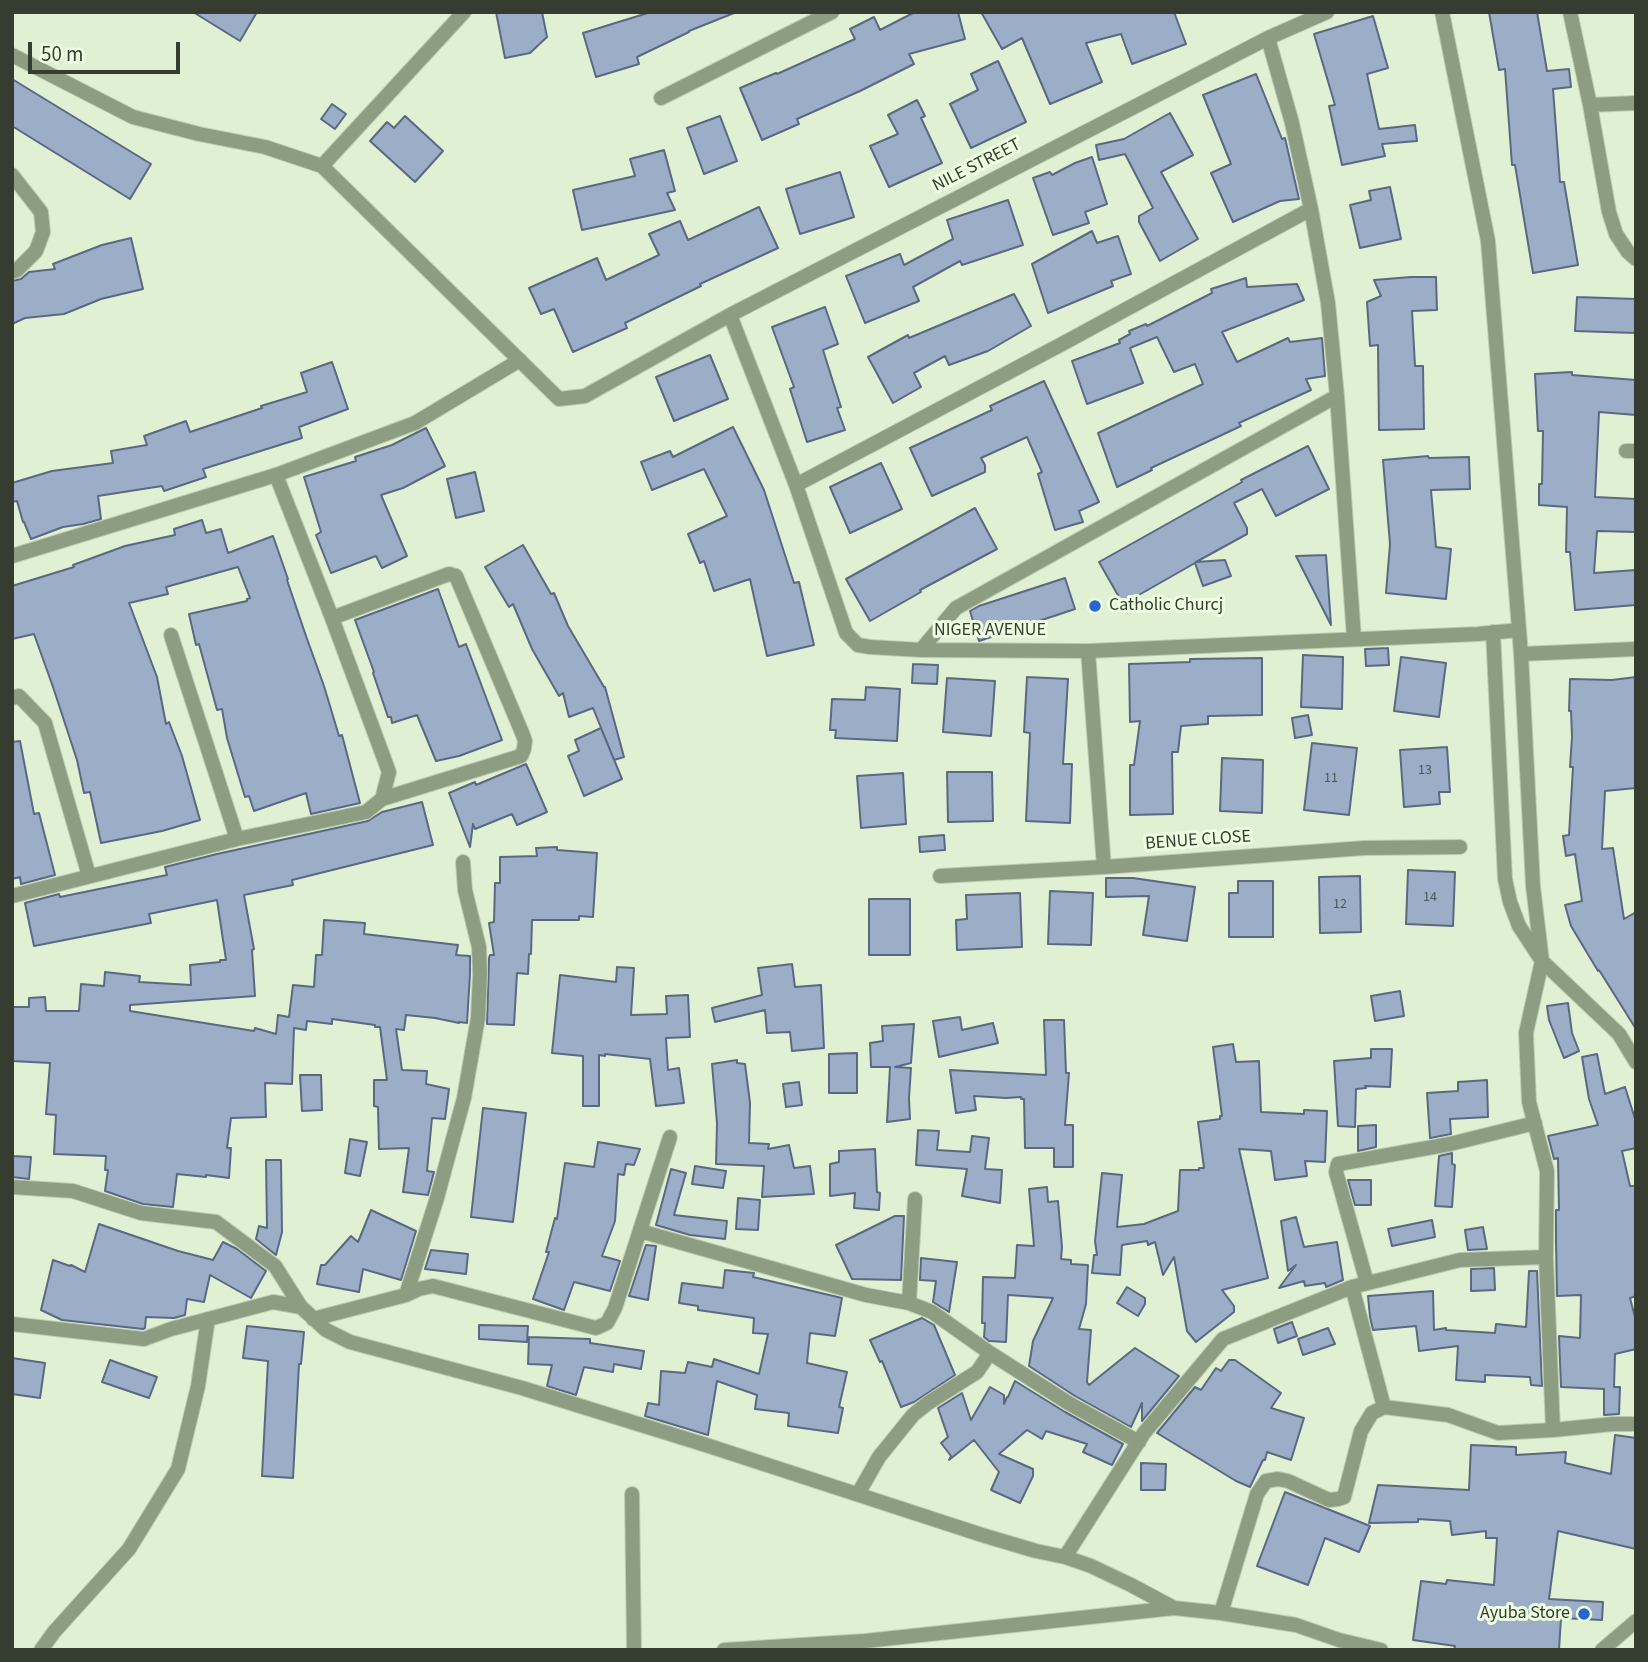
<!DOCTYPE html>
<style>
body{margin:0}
#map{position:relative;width:1648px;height:1662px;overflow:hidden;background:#e0f1d3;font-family:"Source Sans 3",sans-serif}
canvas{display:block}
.frame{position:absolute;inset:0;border:14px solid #353c30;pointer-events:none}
.scale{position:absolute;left:28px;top:42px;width:152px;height:32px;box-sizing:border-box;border:4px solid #353c30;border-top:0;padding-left:9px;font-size:21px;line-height:24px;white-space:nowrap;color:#353c30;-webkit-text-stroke:5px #edffe0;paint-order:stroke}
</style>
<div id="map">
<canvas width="1648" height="1662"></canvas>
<div class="frame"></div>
<div class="scale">50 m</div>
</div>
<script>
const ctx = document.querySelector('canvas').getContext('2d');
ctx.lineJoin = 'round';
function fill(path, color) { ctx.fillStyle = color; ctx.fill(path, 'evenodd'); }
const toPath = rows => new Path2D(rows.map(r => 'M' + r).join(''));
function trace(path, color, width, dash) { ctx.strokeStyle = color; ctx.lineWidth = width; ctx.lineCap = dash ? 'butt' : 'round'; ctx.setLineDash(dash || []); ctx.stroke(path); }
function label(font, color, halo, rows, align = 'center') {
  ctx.font = font + ' "Source Sans 3",sans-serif'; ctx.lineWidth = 6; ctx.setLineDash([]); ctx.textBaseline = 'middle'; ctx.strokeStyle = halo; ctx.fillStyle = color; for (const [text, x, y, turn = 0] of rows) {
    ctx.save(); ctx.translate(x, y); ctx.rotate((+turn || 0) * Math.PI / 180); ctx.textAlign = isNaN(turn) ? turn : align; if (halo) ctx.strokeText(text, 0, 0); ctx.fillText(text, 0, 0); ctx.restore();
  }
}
const building = toPath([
 [193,12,257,12,240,41,193,12],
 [496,12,542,12,547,37,530,53,505,58,496,12],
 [651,12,734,13,689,31,689,32,637,57,639,64,596,77,583,33,651,12],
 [915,12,958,12,965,39,909,54,914,64,860,91,797,119,799,124,762,140,740,88,776,73,777,74,855,39,850,29,874,17,880,30,915,12],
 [981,12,1174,12,1186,44,1132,64,1121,34,1086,43,1102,82,1050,104,1022,38,1002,49,981,12],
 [1489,12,1537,12,1547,71,1569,69,1571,87,1553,89,1560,182,1564,182,1578,265,1533,273,1515,165,1512,165,1505,69,1499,70,1489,12],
 [1373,16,1388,68,1367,74,1379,129,1415,125,1417,141,1382,144,1385,156,1342,165,1329,106,1335,105,1314,34,1373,16],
 [998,61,1026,122,971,148,950,104,978,90,971,74,998,61],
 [1256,74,1282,139,1285,138,1299,199,1280,201,1233,222,1211,173,1231,164,1203,95,1256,74],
 [12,79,151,164,130,199,12,126,12,79],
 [917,100,925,116,921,118,942,163,889,187,870,146,898,134,888,115,917,100],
 [332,104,346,114,335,129,321,119,332,104],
 [1170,113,1193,155,1161,172,1198,239,1160,261,1139,222,1139,216,1153,208,1125,154,1099,160,1096,145,1124,139,1170,113],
 [405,116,443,151,415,182,370,141,387,122,394,128,405,116],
 [720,116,737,161,704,174,687,128,720,116],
 [664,150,675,191,667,193,675,210,582,230,573,190,635,176,630,159,664,150],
 [1092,157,1107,204,1085,212,1089,223,1053,235,1033,178,1050,172,1052,175,1075,163,1092,157],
 [840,172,854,217,800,234,786,189,840,172],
 [1390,187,1401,239,1360,248,1350,205,1371,200,1369,191,1390,187],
 [1008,200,1023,245,962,265,960,261,913,287,919,301,865,323,846,276,900,254,904,265,953,239,947,220,1008,200],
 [759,207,778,248,700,284,701,286,625,323,627,328,573,352,554,309,541,314,529,288,597,258,606,280,659,255,649,234,680,221,688,240,759,207],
 [1092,231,1097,243,1118,236,1131,274,1111,281,1113,286,1048,313,1032,264,1092,231],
 [131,238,143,289,101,299,64,314,25,318,12,324,12,281,21,279,29,272,55,269,53,264,102,245,131,238],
 [1411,277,1436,277,1437,310,1412,311,1415,366,1423,366,1424,429,1379,430,1378,345,1370,346,1367,302,1381,296,1374,280,1411,277],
 [1246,278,1247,287,1297,284,1304,300,1222,332,1237,362,1288,338,1290,342,1322,338,1325,376,1306,379,1311,390,1239,423,1241,426,1151,468,1152,470,1117,487,1098,433,1203,384,1195,364,1174,372,1157,337,1130,348,1143,383,1087,404,1072,361,1120,343,1119,340,1130,334,1129,331,1146,324,1147,326,1212,293,1211,289,1246,278],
 [1014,294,1031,326,988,351,949,365,945,356,914,373,921,387,893,403,868,357,908,335,909,338,1014,294],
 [1577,297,1636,299,1636,333,1575,331,1577,297],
 [825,307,838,344,823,350,841,407,837,408,845,430,807,442,790,389,794,387,772,327,825,307],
 [710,355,728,399,674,421,656,377,710,355],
 [332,362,348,409,299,427,302,438,203,469,206,477,164,491,162,486,98,496,101,519,83,524,63,527,31,539,24,522,23,522,17,501,12,502,12,483,52,471,113,463,111,451,147,445,144,436,186,421,190,432,262,408,261,406,307,392,301,373,332,362],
 [1572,372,1572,375,1636,380,1636,415,1599,412,1595,497,1636,499,1636,532,1597,531,1594,573,1636,570,1636,605,1575,610,1570,552,1566,552,1567,507,1539,505,1539,484,1542,484,1543,431,1538,431,1535,374,1572,372],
 [1044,381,1099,502,1079,511,1083,522,1055,530,1038,474,1042,472,1027,437,981,458,985,465,985,472,932,496,910,448,992,410,990,406,1044,381],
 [733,427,764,490,794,583,799,582,814,645,767,656,750,579,714,591,704,561,700,563,688,534,727,516,704,469,652,490,641,462,670,451,673,457,733,427],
 [426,428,445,466,403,488,381,495,407,556,382,568,376,556,331,573,316,535,321,532,304,477,356,461,355,457,392,445,426,428],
 [1308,446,1329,489,1276,516,1262,489,1234,503,1247,528,1247,534,1196,562,1225,560,1231,576,1203,586,1195,563,1123,604,1099,562,1242,482,1241,480,1308,446],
 [1428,456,1429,458,1469,457,1470,489,1431,490,1436,547,1451,549,1446,599,1386,593,1390,544,1383,460,1428,456],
 [881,463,902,509,850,533,830,487,881,463],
 [475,472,484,511,456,518,447,479,475,472],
 [975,508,997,549,920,590,921,592,870,621,846,579,975,508],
 [202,520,206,533,221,529,228,553,273,536,288,579,287,580,306,636,324,686,339,736,342,735,360,803,311,814,306,793,254,811,249,796,245,797,227,738,222,709,217,710,199,644,196,645,189,614,247,601,247,599,250,598,238,567,166,587,168,594,129,603,157,677,166,724,169,722,182,756,200,820,162,831,101,843,90,792,84,793,77,760,53,687,34,634,12,639,12,586,74,567,73,565,125,546,175,535,174,529,202,520],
 [523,545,551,594,554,593,568,626,604,687,605,687,624,757,614,760,593,708,569,717,563,693,559,696,532,649,513,604,509,607,485,567,523,545],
 [1326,555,1331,625,1296,556,1326,555],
 [1065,578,1075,609,979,641,970,611,979,606,1065,578],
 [438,589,459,647,466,644,502,740,459,756,436,761,417,715,392,723,391,717,388,717,373,673,374,672,355,620,438,589],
 [1388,648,1389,665,1366,666,1365,649,1388,648],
 [1303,655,1343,657,1342,709,1301,707,1303,655],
 [1401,657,1446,663,1439,717,1394,711,1401,657],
 [1262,658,1262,715,1208,716,1208,724,1181,726,1178,752,1172,752,1173,814,1130,815,1130,765,1134,765,1140,721,1130,722,1129,664,1190,662,1190,659,1262,658],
 [913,664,938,665,937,684,912,683,913,664],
 [1027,677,1068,679,1063,764,1072,764,1070,823,1026,821,1030,733,1024,732,1027,677],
 [1636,677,1636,788,1605,791,1602,849,1613,848,1624,919,1636,912,1636,1029,1599,970,1598,971,1571,926,1565,905,1582,901,1575,854,1566,856,1563,836,1569,835,1573,767,1570,767,1572,737,1571,711,1569,711,1570,679,1612,680,1636,677],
 [947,678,995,681,991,736,943,732,947,678],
 [866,687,900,689,897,741,835,738,836,730,830,730,832,699,865,700,866,687],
 [1308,715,1312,735,1295,738,1292,718,1308,715],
 [601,728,622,779,584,796,568,756,579,751,575,740,601,728],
 [20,741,34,814,39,813,55,875,21,884,20,877,12,879,12,742,20,741],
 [1312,743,1357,748,1349,815,1304,810,1312,743],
 [1447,747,1450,792,1439,792,1440,804,1404,807,1400,750,1447,747],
 [1222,758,1263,760,1262,813,1220,811,1222,758],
 [526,764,547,812,517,825,512,814,475,829,473,824,470,847,449,793,475,782,476,785,526,764],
 [947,772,992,772,993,821,948,822,947,772],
 [903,773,906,824,861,828,857,776,903,773],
 [422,802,433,845,292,880,293,885,244,895,254,949,252,950,255,996,130,1005,130,1011,254,1031,255,1028,276,1034,278,1015,289,1017,293,985,314,987,316,955,322,955,324,920,365,923,364,934,458,945,456,955,470,956,470,974,467,1023,459,1022,459,1023,435,1018,406,1015,404,1030,396,1029,402,1070,427,1071,426,1084,449,1089,445,1119,432,1118,427,1171,434,1172,428,1195,403,1192,409,1148,379,1149,378,1107,374,1106,374,1080,387,1080,380,1027,375,1027,375,1025,332,1019,332,1024,307,1021,306,1030,294,1028,292,1084,265,1083,266,1117,231,1118,227,1148,231,1148,229,1178,206,1175,206,1177,177,1174,173,1207,143,1204,105,1191,108,1170,105,1170,106,1156,54,1154,56,1115,46,1114,50,1063,12,1061,12,1007,29,1007,29,998,45,997,46,1011,79,1011,81,984,104,986,105,972,140,976,139,982,191,985,190,965,220,962,220,960,226,960,217,900,149,914,151,923,34,946,25,903,59,894,60,897,167,875,165,867,217,854,368,821,382,812,422,802],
 [944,835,945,850,920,852,919,837,944,835],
 [557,847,557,850,597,853,593,917,579,916,579,920,532,920,531,954,529,954,528,974,517,973,514,1025,487,1024,489,958,490,955,494,955,489,923,494,922,495,883,500,883,500,857,537,856,536,848,557,847],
 [1408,870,1455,872,1453,926,1406,924,1408,870],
 [1360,876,1361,932,1320,933,1319,877,1360,876],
 [1106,878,1133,878,1195,887,1187,941,1143,935,1149,896,1106,897,1106,878],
 [1238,881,1273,881,1273,937,1229,937,1229,893,1238,893,1238,881],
 [1050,891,1093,893,1091,945,1048,944,1050,891],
 [1020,893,1022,947,957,950,956,920,967,919,966,895,1020,893],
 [869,899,910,899,910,955,869,955,869,899],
 [792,964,795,987,821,985,824,1048,792,1051,790,1032,767,1033,765,1010,715,1022,712,1008,762,995,758,968,792,964],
 [617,967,634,968,631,1015,667,1014,666,996,688,995,690,1037,666,1038,668,1070,679,1068,684,1103,656,1106,650,1059,605,1054,605,1056,599,1055,599,1106,583,1106,583,1056,552,1053,560,975,616,982,617,967],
 [1400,991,1404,1016,1375,1021,1371,996,1400,991],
 [1568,1003,1572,1033,1579,1051,1564,1058,1549,1020,1547,1006,1568,1003],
 [960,1017,962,1030,993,1023,998,1043,939,1057,933,1021,960,1017],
 [1044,1020,1064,1020,1066,1073,1069,1073,1065,1125,1073,1125,1073,1167,1054,1167,1054,1148,1025,1148,1024,1099,1021,1099,1021,1097,1006,1098,974,1096,976,1110,956,1113,950,1070,1046,1075,1044,1020],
 [914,1024,911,1063,895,1067,911,1068,909,1098,910,1119,887,1122,890,1067,871,1067,870,1043,883,1041,882,1026,914,1024],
 [1233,1044,1236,1062,1259,1061,1261,1112,1304,1114,1304,1110,1327,1111,1325,1162,1305,1161,1307,1176,1275,1180,1271,1151,1239,1149,1268,1278,1222,1290,1234,1306,1234,1312,1196,1342,1187,1331,1174,1257,1163,1275,1155,1242,1148,1245,1147,1241,1122,1245,1120,1275,1092,1273,1094,1255,1097,1255,1095,1241,1102,1173,1122,1175,1117,1227,1144,1224,1178,1211,1180,1170,1199,1170,1199,1168,1204,1168,1198,1122,1220,1119,1220,1116,1222,1116,1213,1047,1233,1044],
 [1371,1049,1392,1049,1390,1087,1365,1086,1366,1088,1356,1089,1355,1127,1338,1126,1334,1061,1371,1058,1371,1049],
 [857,1053,857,1093,829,1093,829,1054,857,1053],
 [1597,1054,1605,1094,1625,1087,1636,1122,1636,1148,1622,1151,1630,1186,1636,1186,1636,1296,1630,1298,1636,1321,1636,1349,1615,1354,1614,1387,1620,1387,1619,1414,1604,1415,1604,1389,1561,1387,1559,1336,1580,1338,1581,1295,1557,1296,1556,1242,1556,1210,1559,1210,1558,1158,1554,1159,1548,1136,1598,1125,1589,1099,1582,1057,1597,1054],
 [737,1060,737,1063,745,1064,750,1103,749,1143,769,1144,768,1149,789,1145,794,1168,810,1166,814,1194,762,1197,764,1166,716,1164,717,1123,712,1064,737,1060],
 [300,1075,321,1075,322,1110,302,1111,300,1075],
 [1487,1080,1488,1117,1450,1119,1451,1134,1430,1138,1427,1093,1458,1091,1458,1082,1487,1080],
 [799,1082,802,1105,786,1107,783,1084,799,1082],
 [483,1108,526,1113,513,1222,471,1217,483,1108],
 [1376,1125,1376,1147,1358,1151,1358,1126,1376,1125],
 [918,1130,939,1131,937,1150,970,1152,972,1136,989,1138,985,1169,1002,1170,1000,1203,962,1196,967,1169,916,1165,918,1130],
 [350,1139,367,1142,360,1176,345,1173,350,1139],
 [598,1142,640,1149,634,1165,626,1164,624,1175,618,1174,615,1221,602,1256,620,1261,610,1291,574,1282,564,1310,533,1299,549,1252,546,1252,555,1218,557,1219,565,1163,594,1167,598,1142],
 [875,1149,877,1192,880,1193,879,1210,854,1208,855,1193,830,1196,830,1164,839,1162,839,1151,875,1149],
 [1452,1153,1452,1164,1455,1165,1452,1207,1435,1206,1439,1156,1452,1153],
 [12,1156,31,1157,29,1179,12,1177,12,1156],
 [266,1160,281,1160,282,1232,276,1255,256,1239,259,1226,267,1228,266,1160],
 [695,1166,726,1171,723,1188,692,1184,695,1166],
 [671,1169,686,1173,674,1215,727,1221,725,1239,690,1235,656,1225,671,1169],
 [1348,1180,1371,1180,1371,1205,1355,1205,1348,1180],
 [1047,1187,1048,1202,1058,1201,1062,1247,1061,1259,1071,1260,1071,1264,1088,1265,1086,1304,1079,1329,1091,1330,1087,1382,1089,1385,1135,1348,1179,1376,1142,1421,1142,1403,1131,1427,1075,1396,1029,1366,1033,1341,1053,1298,1008,1295,1006,1342,989,1341,984,1337,985,1323,982,1323,983,1277,1015,1278,1017,1245,1034,1246,1029,1189,1047,1187],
 [738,1198,760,1200,758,1230,736,1229,738,1198],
 [371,1210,416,1231,401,1280,363,1269,359,1292,317,1284,321,1265,325,1265,351,1236,358,1242,371,1210],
 [895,1216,904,1216,901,1280,852,1279,836,1245,895,1216],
 [1296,1217,1304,1247,1337,1242,1343,1280,1326,1287,1325,1283,1305,1286,1304,1281,1279,1288,1296,1265,1288,1271,1281,1221,1296,1217],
 [1432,1220,1435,1237,1392,1246,1388,1229,1432,1220],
 [99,1224,178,1251,213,1260,223,1242,237,1249,266,1271,251,1298,210,1275,204,1302,187,1299,185,1315,174,1318,146,1317,145,1328,143,1329,62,1320,41,1310,53,1260,70,1266,71,1265,85,1272,99,1224],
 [1483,1227,1487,1249,1468,1250,1465,1230,1483,1227],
 [646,1245,656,1246,648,1300,629,1296,646,1245],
 [431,1250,468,1254,466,1274,425,1269,431,1250],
 [921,1258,957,1262,949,1312,933,1302,936,1281,920,1280,921,1258],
 [1494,1268,1495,1290,1471,1291,1471,1269,1494,1268],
 [725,1270,754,1273,753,1277,842,1298,835,1336,810,1333,807,1363,847,1372,839,1407,843,1408,838,1433,788,1426,789,1413,755,1409,757,1395,717,1381,708,1435,645,1416,648,1403,659,1405,661,1371,685,1373,688,1362,712,1367,714,1359,759,1374,768,1334,753,1333,754,1318,698,1310,698,1306,679,1303,682,1283,723,1288,725,1270],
 [1529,1271,1537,1271,1542,1386,1531,1385,1530,1377,1485,1375,1485,1382,1456,1380,1458,1346,1419,1351,1416,1326,1373,1330,1370,1317,1368,1296,1433,1291,1434,1330,1446,1328,1446,1330,1495,1333,1496,1324,1526,1327,1529,1271],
 [1127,1287,1145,1298,1145,1304,1138,1316,1117,1303,1127,1287],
 [922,1318,934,1325,955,1375,914,1402,901,1407,882,1361,880,1362,870,1340,922,1318],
 [1292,1322,1297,1336,1278,1343,1274,1329,1292,1322],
 [479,1325,528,1326,527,1342,479,1339,479,1325],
 [247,1326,304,1332,301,1364,299,1364,293,1478,262,1476,268,1361,243,1358,247,1326],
 [1328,1328,1335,1344,1303,1355,1298,1339,1328,1328],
 [529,1337,590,1339,590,1343,644,1351,641,1369,614,1364,613,1372,584,1367,576,1395,547,1386,552,1365,528,1364,529,1337],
 [12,1358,45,1363,40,1398,12,1394,12,1358],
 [110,1360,157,1377,149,1398,102,1382,110,1360],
 [1229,1360,1235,1360,1281,1393,1271,1408,1304,1418,1291,1460,1267,1452,1265,1460,1263,1460,1250,1487,1236,1481,1157,1433,1195,1387,1201,1390,1216,1368,1221,1371,1229,1360],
 [1015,1381,1065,1412,1123,1444,1112,1465,1083,1452,1087,1444,1046,1431,1042,1439,1027,1430,999,1454,1033,1469,1033,1476,1020,1503,991,1490,999,1472,974,1440,949,1460,951,1456,941,1443,948,1437,938,1408,962,1393,971,1420,990,1387,1004,1395,1004,1404,1007,1397,1008,1397,1015,1381],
 [1615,1435,1636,1438,1636,1549,1558,1531,1549,1599,1603,1602,1602,1620,1561,1618,1559,1650,1454,1650,1455,1646,1413,1640,1421,1581,1446,1584,1447,1580,1494,1585,1497,1538,1486,1538,1486,1531,1452,1535,1450,1521,1418,1519,1418,1522,1369,1523,1378,1485,1469,1490,1471,1445,1516,1447,1516,1455,1566,1452,1565,1463,1611,1474,1615,1435],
 [1141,1463,1166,1464,1165,1490,1141,1490,1141,1463],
 [1285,1492,1370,1526,1359,1552,1325,1538,1308,1585,1257,1566,1285,1492]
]);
fill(building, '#9cadc8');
trace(building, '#5a6982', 2);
const minor = toPath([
 [1442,12,1488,241,1521,654,1533,886,1542,961,1619,1034,1636,1062],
 [1570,12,1590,105,1609,212,1616,234,1628,252,1636,259],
 [1268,38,1292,123,1311,209,1328,303,1337,396,1354,638],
 [12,55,133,117,199,134,265,147,322,166,559,399,585,396,730,315,1268,38,1327,12],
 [661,98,832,12],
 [1590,105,1636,103],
 [322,166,464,12],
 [12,175,41,212,43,232,36,251,17,270,12,272],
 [730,315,796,485,846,633,858,645,870,647,921,650,1088,651,1478,634,1519,630],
 [1626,451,1636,451],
 [276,475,332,618,389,772,382,799],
 [796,485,1062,344,1311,209],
 [12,556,276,475,415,423,520,360],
 [1493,632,1505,879,1510,902,1519,926,1542,961,1526,1033,1529,1102,1547,1171,1546,1257,1553,1430],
 [171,635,237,839],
 [921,650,956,608,1337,396],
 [1088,651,1104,867],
 [1521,654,1636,649],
 [12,698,19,696,45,723,89,876],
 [940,876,1104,867,1364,848,1460,847],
 [12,896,237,839,366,812,382,799,521,756,524,749,525,741,523,735,456,576,449,574,332,618],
 [12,1187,73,1191,141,1213,216,1222,275,1266,301,1307],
 [640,1231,866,1295,909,1303,932,1312,990,1353,1070,1404,1139,1442],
 [1367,1283,1336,1172,1338,1164,1450,1144,1535,1123],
 [1352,1287,1384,1407],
 [406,1295,437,1198,464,1098,478,1018,480,974,479,947,465,890,463,862],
 [909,1303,915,1199],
 [313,1319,406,1295,419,1289,433,1286,596,1328,607,1323,615,1308,670,1137],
 [12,1324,144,1339,171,1329,273,1302,301,1307,326,1330,350,1342,522,1388,706,1445,982,1535,1036,1551,1065,1557,1091,1566,1131,1585,1174,1608],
 [632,1494,634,1650],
 [858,1494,879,1457,913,1415,928,1403,977,1372,990,1353],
 [1065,1557,1144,1433,1223,1339,1352,1287,1460,1260,1546,1257],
 [1221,1613,1257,1494,1266,1481,1278,1479,1288,1481,1329,1500,1338,1499,1344,1497,1361,1431,1372,1413,1384,1407,1448,1415,1498,1433,1553,1430,1613,1424,1636,1424],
 [41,1650,54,1632,129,1549,178,1469,198,1386,208,1319],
 [724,1650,865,1641,1174,1608,1221,1613,1296,1625,1339,1640,1381,1650],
 [1602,1650,1636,1621]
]);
trace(minor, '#becdb2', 16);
trace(minor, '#8d9d81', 14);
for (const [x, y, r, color] of [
 [1095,606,7,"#2765d2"],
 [1584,1614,7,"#2765d2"]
]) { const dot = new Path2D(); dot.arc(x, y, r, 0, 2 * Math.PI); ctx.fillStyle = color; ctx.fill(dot); trace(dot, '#edffe0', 2.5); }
label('14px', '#4f5856', null, [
 ["13",1425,771],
 ["11",1331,779],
 ["14",1430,898],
 ["12",1340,905]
]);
label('18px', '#353c30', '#edffe0', [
 ["NILE STREET",977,166,-27],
 ["NIGER AVENUE",990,631],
 ["BENUE CLOSE",1198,841,-4]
]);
label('18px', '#353c30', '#edffe0', [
 ["Catholic Churcj",1109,606],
 ["Ayuba Store",1570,1614,"right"]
], 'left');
</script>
